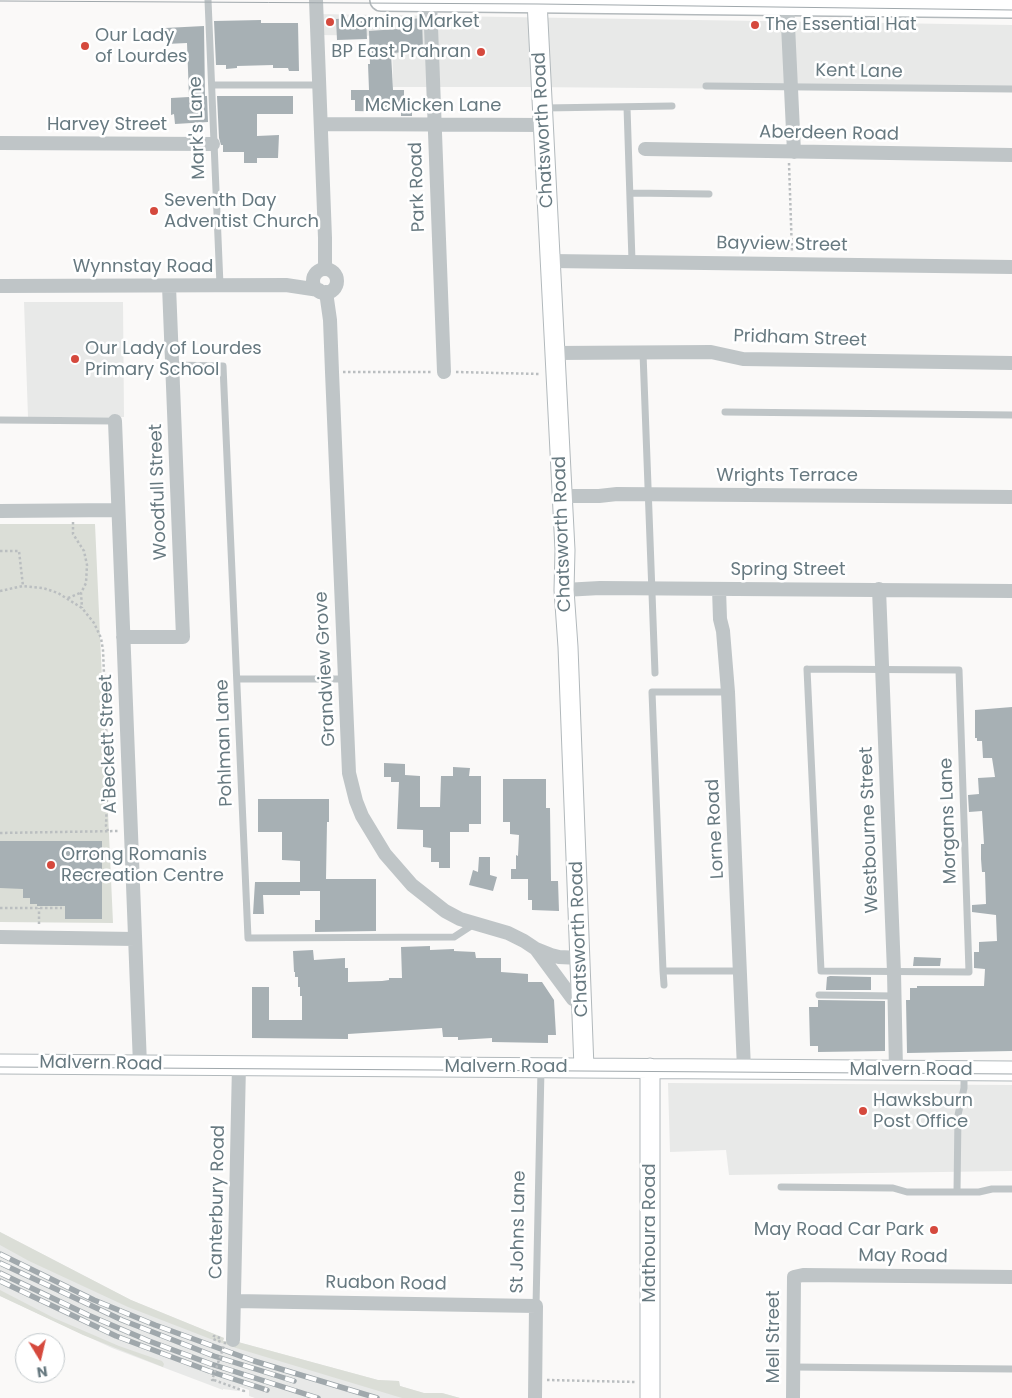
<!DOCTYPE html>
<style>
body{margin:0}
#map{position:relative;width:1012px;height:1398px;overflow:hidden;background:#faf9f8;font-family:Poppins,sans-serif}
canvas{display:block}
.north{position:absolute;left:15px;top:1333px;width:50px;height:50px;box-sizing:border-box;background:#fff;border:1px solid #c2c9cc;border-radius:50%;rotate:171deg;font-size:14px;font-weight:700;line-height:20px;text-align:center;color:#677980}
.north::after{content:'';display:block;margin:auto;width:18px;height:22px;background:#d5493d;clip-path:polygon(50% 0,100% 100%,50% 72%,0 100%)}
</style>
<div id="map">
<canvas width="1012" height="1398"></canvas>
<div class="north">N</div>
</div>
<script>
const ctx = document.querySelector('canvas').getContext('2d');
ctx.lineJoin = 'round';
function fill(path, color) { ctx.fillStyle = color; ctx.fill(path, 'evenodd'); }
const toPath = rows => new Path2D(rows.map(r => 'M' + r).join(''));
function trace(path, color, width, dash) { ctx.strokeStyle = color; ctx.lineWidth = width; ctx.lineCap = dash ? 'butt' : 'round'; ctx.setLineDash(dash || []); ctx.stroke(path); }
function label(font, color, halo, rows, align = 'center') {
  ctx.font = font + ' Poppins,sans-serif'; ctx.lineWidth = 5; ctx.setLineDash([]); ctx.textBaseline = 'middle'; ctx.strokeStyle = halo; ctx.fillStyle = color; for (const [text, x, y, turn = 0] of rows) {
    ctx.save(); ctx.translate(x, y); ctx.rotate((+turn || 0) * Math.PI / 180); ctx.textAlign = isNaN(turn) ? turn : align; if (halo) ctx.strokeText(text, 0, 0); ctx.fillText(text, 0, 0); ctx.restore();
  }
}
fill(toPath([
 [318,14,1012,25,1012,91,525,87,393,87,392,36,319,35],
 [24,302,123,302,124,417,28,417],
 [668,1083,1012,1085,1012,1171,729,1175,726,1150,670,1152],
 [0,1232,131,1300,224,1338,223,1341,238,1342,378,1380,399,1381,400,1386,424,1393,442,1393,460,1398,255,1398,249,1396,249,1390,240,1387,238,1391,223,1389,223,1390,112,1348,0,1296]
]), '#e8e9e8');
fill(toPath([
 [0,524,95,524,113,923,0,922],
 [0,1232,131,1300,224,1338,223,1341,238,1342,378,1380,399,1381,400,1386,424,1393,442,1393,460,1398,402,1398,236,1348,208,1338,128,1307,29,1261,0,1245],
 [0,1290,54,1318,119,1346,162,1361,164,1364,163,1367,83,1335,0,1296]
]), '#dbded7');
fill(toPath([
 [366,17,367,39,337,40,336,19],
 [422,18,423,51,391,53,393,90,404,90,404,99,412,99,412,116,401,116,401,112,355,111,355,100,351,100,351,90,369,90,368,64,370,64,369,31,411,28,411,19],
 [261,20,261,23,298,23,299,71,289,71,288,68,273,68,273,65,237,66,237,68,226,69,226,65,216,65,214,21],
 [204,26,205,96,207,96,208,122,175,124,174,114,171,115,171,98,189,97,187,43,166,44,165,28],
 [217,96,293,96,293,114,257,114,257,136,279,135,278,158,257,158,257,163,244,163,244,152,223,152,223,145,221,145,219,138],
 [1012,707,1012,1051,907,1053,906,1000,910,1000,910,988,917,988,917,986,984,986,985,969,974,968,974,952,979,952,979,942,997,941,996,915,972,912,972,905,986,904,985,872,982,872,981,859,981,844,984,844,982,811,969,812,968,795,979,794,978,778,995,777,992,758,983,758,982,741,977,741,977,738,975,738,975,710],
 [384,763,405,764,405,775,420,776,420,807,440,807,441,776,453,776,453,767,470,768,469,776,481,776,481,824,469,824,469,832,450,832,450,868,439,868,439,862,431,862,431,848,423,847,423,830,397,829,399,782,391,782,391,777,384,777],
 [503,779,546,779,546,808,550,808,551,881,558,881,559,911,532,910,532,900,528,900,528,879,511,879,511,869,516,869,516,855,518,856,519,835,510,834,510,822,503,822],
 [258,799,329,799,329,822,327,822,326,879,376,879,376,931,315,932,315,920,320,920,320,891,300,891,300,861,282,860,282,832,258,832],
 [0,841,102,841,102,919,65,919,65,906,37,906,37,904,30,904,30,898,23,898,23,889,0,888],
 [479,857,490,857,490,875,497,877,493,891,469,885,473,870,478,872],
 [255,882,300,882,300,895,263,895,264,914,253,914],
 [430,946,430,950,454,949,454,951,475,952,476,958,501,958,501,972,528,974,528,982,542,982,554,1000,556,1035,548,1035,548,1043,492,1042,492,1038,458,1040,458,1037,443,1037,442,1028,348,1034,348,1039,252,1038,252,987,269,987,269,1020,302,1020,302,996,300,996,300,987,298,987,298,977,295,977,295,972,294,972,293,951,313,950,314,960,345,958,345,968,348,968,348,982,382,981,389,980,389,978,402,978,401,947],
 [914,957,941,958,940,966,913,966],
 [830,976,871,977,871,990,826,990,827,977],
 [818,1000,885,1001,885,1051,818,1052,818,1046,810,1046,809,1007,818,1007]
]), '#a7b0b4');
const secondary = toPath([
 [537,1,565,550,564,590,568,647,584,1068],
 [0,1064,1012,1071],
 [650,1068,650,1398]
]);
const primary = toPath([
 [381,0,1012,7]
]);
trace(secondary, '#b2b9bc', 21);
trace(primary, '#b3b9bc', 24);
trace(toPath([
 [789,163,792,253],
 [343,372,433,372],
 [456,372,540,374],
 [73,522,73,534,84,551,87,565,86,583,81,593,82,608],
 [0,551,19,551,23,586],
 [0,591,23,586,43,588,58,593,82,608,94,623,101,638,103,650,108,772,106,826,108,831],
 [68,598,80,593],
 [0,833,118,831],
 [0,908,62,908],
 [39,924,39,908],
 [220,1338,214,1336,213,1339,221,1342],
 [214,1380,244,1391,243,1392],
 [547,1380,635,1382]
]), '#babec0', 2.5, [2.5, 2.5]);
trace(toPath([
 [208,0,220,285],
 [212,85,319,85],
 [706,86,1012,89],
 [627,107,632,261],
 [544,108,672,106],
 [630,193,709,194],
 [643,353,655,673],
 [172,365,223,366,248,938,454,937,474,924],
 [725,412,1012,415],
 [0,420,115,421],
 [807,669,959,670,969,972,821,971,807,669],
 [237,679,345,679],
 [728,692,652,692,663,971,741,971],
 [663,971,664,985],
 [819,995,895,996],
 [781,1187,893,1188,907,1192,979,1192,992,1189,1012,1189],
 [957,1192,958,1115,964,1088,964,1071],
 [536,1306,541,1069],
 [793,1367,1012,1369]
]), '#bfc5c7', 7);
trace(toPath([
 [316,0,325,238,325,269],
 [430,0,444,372],
 [787,4,794,152],
 [321,124,545,125],
 [0,143,213,144],
 [645,149,1012,155],
 [551,261,1012,267],
 '313 281a12 12 0 1 1 24 0a12 12 0 1 1-24 0Z',
 [0,286,286,285,319,290],
 [326,292,330,320,332,372,349,773,356,801,362,816,385,854,412,885,445,911,460,919,508,933,524,941,536,949,551,955,559,957,580,958],
 [556,353,711,352,743,359,1012,363],
 [115,421,140,1065],
 [563,496,599,496,617,494,1012,497],
 [0,511,118,510],
 [719,589,720,619,723,631,728,692,744,1069],
 [879,589,894,972,896,1070],
 [564,590,600,588,1012,591],
 [123,637,183,637,169,286],
 [0,937,135,939],
 [536,949,573,999,582,1003],
 [234,1301,536,1306,535,1398],
 [233,1340,239,1065],
 [793,1398,794,1277,803,1275,1012,1277]
]), '#bfc5c7', 14);
trace(secondary, '#fff', 19);
trace(primary, '#fff', 21);
trace(toPath([
 [0,1,538,4,1012,10],
 [0,1067,1012,1074]
]), '#a0a8ac', 1);
const rail = toPath([
 [0,1254,94,1300,155,1325,254,1361,377,1398],
 [0,1263,122,1320,214,1356,294,1381],
 [0,1273,88,1315,149,1341,211,1364,318,1398],
 [0,1281,116,1336,209,1371,267,1390]
]);
trace(rail, '#a0a8ac', 5.5);
trace(rail, '#fff', 4, [11]);
trace(toPath([
 [214,1380,212,1380,225,1343,223,1343]
]), '#babec0', 2.5, [2.5, 2.5]);
for (const [x, y, r, color] of [
 [330,22,5,"#d5493d"],
 [755,25,5,"#d5493d"],
 [85,46,5,"#d5493d"],
 [481,52,5,"#d5493d"],
 [154,211,5,"#d5493d"],
 [75,359,5,"#d5493d"],
 [51,865,5,"#d5493d"],
 [863,1111,5,"#d5493d"],
 [934,1230,5,"#d5493d"]
]) { const dot = new Path2D(); dot.arc(x, y, r, 0, 2 * Math.PI); ctx.fillStyle = color; ctx.fill(dot); trace(dot, '#fff', 2); }
label('18px', '#677980', '#fff', [
 ["Morning Market",340,22],
 ["The Essential Hat",765,25],
 ["Our Lady",95,36],
 ["of Lourdes",95,57],
 ["BP East Prahran",471,52,"right"],
 ["Seventh Day",164,201],
 ["Adventist Church",164,222],
 ["Our Lady of Lourdes",85,349],
 ["Primary School",85,370],
 ["Orrong Romanis",61,855],
 ["Recreation Centre",61,876],
 ["Hawksburn",873,1101],
 ["Post Office",873,1122],
 ["May Road Car Park",924,1230,"right"]
], 'left');
label('18px', '#677980', '#fff', [
 ["Kent Lane",859,72,1],
 ["McMicken Lane",433,106],
 ["Harvey Street",107,125],
 ["Mark's Lane",198,128,-92],
 ["Chatsworth Road",544,130,-93],
 ["Aberdeen Road",829,134,1],
 ["Park Road",418,187,-92],
 ["Bayview Street",782,245,1],
 ["Wynnstay Road",143,267],
 ["Pridham Street",800,339,2],
 ["Wrights Terrace",787,476],
 ["Woodfull Street",159,492,-92],
 ["Chatsworth Road",563,534,-92],
 ["Spring Street",788,570],
 ["Grandview Grove",326,669,-93],
 ["Pohlman Lane",225,743,-92],
 ["A'Beckett Street",109,744,-92],
 ["Morgans Lane",949,821,-92],
 ["Lorne Road",716,829,-93],
 ["Westbourne Street",870,830,-92],
 ["Chatsworth Road",580,939,-92],
 ["Malvern Road",101,1064,1],
 ["Malvern Road",506,1067],
 ["Malvern Road",911,1070],
 ["Canterbury Road",218,1202,-89],
 ["St Johns Lane",519,1232,-89],
 ["Mathoura Road",650,1233,-90],
 ["May Road",903,1257,1],
 ["Ruabon Road",386,1284,1],
 ["Mell Street",774,1337,-90]
]);
</script>
